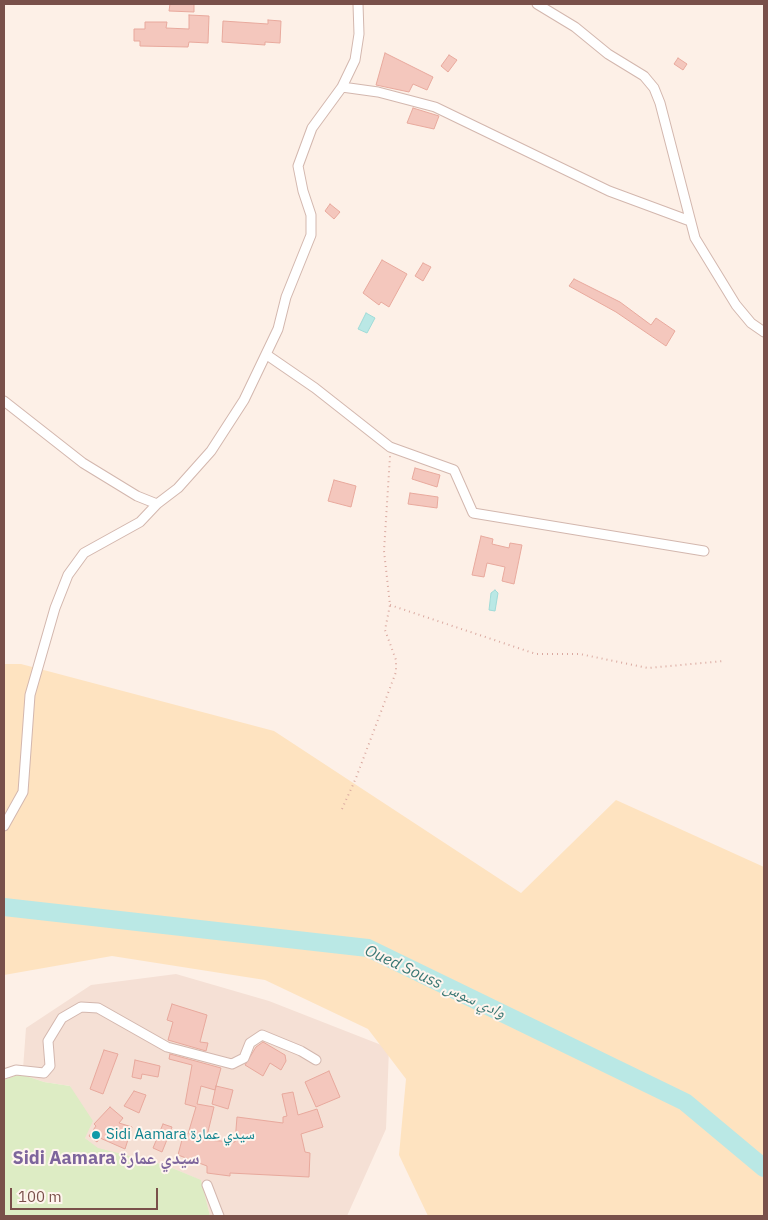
<!DOCTYPE html>
<meta charset="utf-8">
<style>
body{margin:0}
#map{position:relative;width:768px;height:1220px;overflow:hidden;background:#fdf0e7;font-family:"IBM Plex Sans",sans-serif}
canvas{display:block}
.frame{position:absolute;inset:0;border:5px solid #79504a;pointer-events:none}
.scale{position:absolute;left:10px;top:1188px;width:148px;height:22px;box-sizing:border-box;border:2px solid #79504a;border-top:0;padding-left:6px;font-size:15px;line-height:18px;white-space:nowrap;color:#79504a;-webkit-text-stroke:4px #fff5ee;paint-order:stroke}
</style>
<div id="map">
<canvas width="768" height="1220"></canvas>
<div class="frame"></div>
<div class="scale">100 m</div>
</div>
<script>
const ctx = document.querySelector('canvas').getContext('2d');
ctx.lineJoin = 'round';
function fill(path, color) { ctx.fillStyle = color; ctx.fill(path, 'evenodd'); }
const toPath = rows => new Path2D(rows.map(r => 'M' + r).join(''));
function trace(path, color, width, dash) { ctx.strokeStyle = color; ctx.lineWidth = width; ctx.lineCap = dash ? 'butt' : 'round'; ctx.setLineDash(dash || []); ctx.stroke(path); }
function label(font, color, halo, rows, align = 'center') {
  ctx.font = font + ' "IBM Plex Sans","Noto Naskh Arabic",sans-serif'; ctx.lineWidth = 4; ctx.setLineDash([]); ctx.textBaseline = 'middle'; ctx.strokeStyle = halo; ctx.fillStyle = color; for (const [text, x, y, turn = 0] of rows) {
    ctx.save(); ctx.translate(x, y); ctx.rotate((+turn || 0) * Math.PI / 180); ctx.textAlign = isNaN(turn) ? turn : align; if (halo) ctx.strokeText(text, 0, 0); ctx.fillText(text, 0, 0); ctx.restore();
  }
}
fill(toPath([
 [176,974,269,1001,389,1048,386,1129,347,1216,210,1216,200,1180,165,1165,98,1149,85,1138,70,1086,44,1082,20,1074,23,1069,26,1028,91,985]
]), '#f5e0d5');
fill(toPath([
 [20,1074,44,1082,70,1086,93,1121,85,1138,98,1148,165,1165,201,1180,210,1216,4,1216,4,1080]
]), '#ddecc4');
fill(toPath([
 [4,664,21,664,274,731,521,893,616,800,764,867,764,1216,428,1216,399,1155,406,1079,368,1029,265,980,112,956,4,975]
]), '#fee3c0');
const water = toPath([
 [366,313,375,318,367,333,358,329,366,313],
 [495,590,498,593,495,611,489,610,491,593,495,590]
]);
fill(water, '#bae8e5');
trace(water, '#a0dbd7', 1);
trace(toPath([
 [4,907,368,948,685,1102,764,1168]
]), '#bae8e5', 18);
const building = toPath([
 [170,4,194,4,194,12,169,11,170,4],
 [189,15,209,16,208,43,189,42,188,47,140,46,140,41,134,41,134,29,145,29,145,22,167,22,166,28,189,29,189,15],
 [268,20,281,21,280,43,265,42,265,45,222,42,223,21,268,24,268,20],
 [385,53,433,77,427,90,413,84,409,92,376,85,385,53],
 [449,55,457,60,448,72,441,66,449,55],
 [678,58,687,64,683,70,674,64,678,58],
 [413,108,439,116,434,129,407,123,413,108],
 [330,204,340,212,334,219,325,211,330,204],
 [382,260,407,274,389,307,381,302,379,305,363,293,382,260],
 [423,263,431,267,423,281,415,276,423,263],
 [574,279,620,302,651,325,656,318,675,331,666,346,616,312,569,286,574,279],
 [415,468,440,475,437,487,412,479,415,468],
 [334,480,356,486,351,507,328,501,334,480],
 [410,493,438,497,437,508,408,504,410,493],
 [481,536,493,539,492,544,509,548,510,543,522,545,514,584,502,581,505,567,487,563,484,577,472,575,481,536],
 [172,1004,207,1015,200,1042,208,1043,206,1051,168,1040,173,1022,167,1020,172,1004],
 [263,1042,285,1055,286,1061,281,1070,270,1063,263,1076,245,1065,256,1047,263,1042],
 [104,1050,118,1054,103,1094,90,1089,104,1050],
 [170,1054,221,1068,215,1090,201,1086,197,1104,214,1107,206,1140,235,1142,237,1117,283,1123,283,1117,287,1116,282,1094,293,1092,298,1115,317,1109,323,1127,301,1134,305,1152,310,1153,309,1177,230,1173,230,1176,207,1173,207,1166,178,1155,184,1132,188,1134,196,1107,185,1104,192,1065,169,1059,170,1054],
 [135,1060,160,1066,158,1077,142,1074,141,1079,132,1077,135,1060],
 [329,1071,340,1097,316,1107,305,1082,329,1071],
 [216,1086,233,1090,228,1109,212,1104,216,1086],
 [134,1091,146,1095,139,1113,124,1106,134,1091],
 [110,1107,123,1118,119,1123,132,1127,125,1149,100,1138,97,1142,89,1136,96,1126,94,1124,110,1107],
 [163,1124,172,1127,162,1152,153,1148,163,1124]
]);
fill(building, '#f4c7bd');
trace(building, '#e8a99d', 1);
const street = toPath([
 [537,4,575,27,608,54,644,76,654,88,660,103,695,238,736,305,751,323,764,332],
 [342,87,378,92,435,107,609,191,690,221],
 [267,355,315,388,390,447,454,470,473,513,704,551],
 [4,401,83,463,137,496,157,504],
 [4,826,23,792,30,695,55,608,68,575,84,553,140,522,157,504,178,488,211,451,244,400,278,329,286,297,311,235,311,215,303,191,298,166,312,128,342,87,355,60,359,34,358,4],
 [4,1074,16,1070,44,1073,50,1066,48,1041,62,1018,81,1007,98,1008,167,1047,232,1064,244,1058,250,1043,262,1035,301,1051,316,1060],
 [207,1185,219,1216]
]);
trace(street, '#d3b7ae', 11);
trace(toPath([
 [390,605,536,654,580,654,648,668,724,661],
 [342,809,356,778,396,672,396,660,385,630,390,605,384,551,390,456]
]), '#daa9a0', 2, [1, 4]);
trace(street, '#fff', 9);
for (const [x, y, r, color] of [
 [96,1135,5,"#0f9aa8"]
]) { const dot = new Path2D(); dot.arc(x, y, r, 0, 2 * Math.PI); ctx.fillStyle = color; ctx.fill(dot); trace(dot, '#fff5ee', 2); }
label('15px', '#0d838f', '#fff5ee', [
 ["Sidi Aamara سيدي عمارة",106,1135]
], 'left');
label('italic 16px', '#397774', '#fff5ee', [
 ["Oued Souss وادي سوس",435,982,25]
]);
label('bold 18px', '#7d659c', '#fff5ee', [
 ["Sidi Aamara سيدي عمارة",106,1159]
]);
</script>
